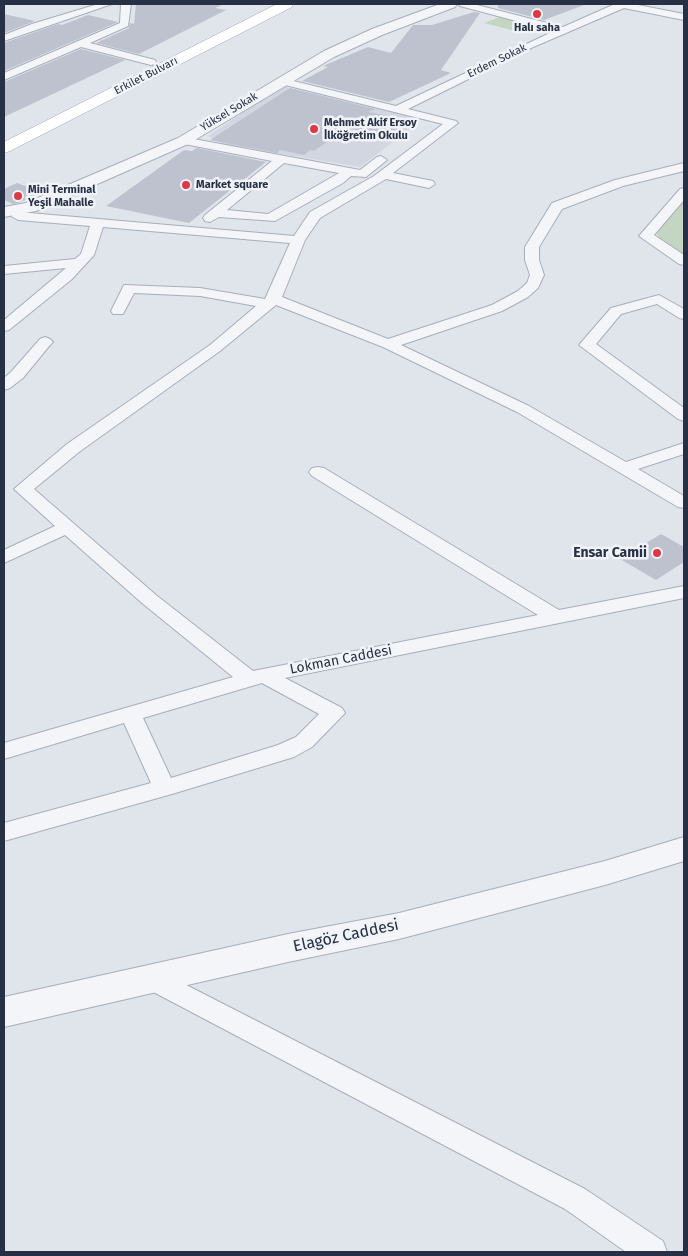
<!DOCTYPE html>
<meta charset="utf-8">
<style>
body{margin:0}
#map{position:relative;width:688px;height:1256px;overflow:hidden;background:#e0e4eb;font-family:"Fira Sans",sans-serif}
canvas{display:block}
.frame{position:absolute;inset:0;border:5px solid #273044;pointer-events:none}
</style>
<div id="map">
<canvas width="688" height="1256"></canvas>
<div class="frame"></div>
</div>
<script>
const ctx = document.querySelector('canvas').getContext('2d');
ctx.lineJoin = 'round';
function fill(path, color) { ctx.fillStyle = color; ctx.fill(path, 'evenodd'); }
const toPath = rows => new Path2D(rows.map(r => 'M' + r).join(''));
function trace(path, color, width, dash) { ctx.strokeStyle = color; ctx.lineWidth = width; ctx.lineCap = dash ? 'butt' : 'round'; ctx.setLineDash(dash || []); ctx.stroke(path); }
function label(font, color, halo, rows, align = 'center') {
  ctx.font = font + ' "Fira Sans",sans-serif'; ctx.lineWidth = 5; ctx.setLineDash([]); ctx.textBaseline = 'middle'; ctx.strokeStyle = halo; ctx.fillStyle = color; for (const [text, x, y, turn = 0] of rows) {
    ctx.save(); ctx.translate(x, y); ctx.rotate((+turn || 0) * Math.PI / 180); ctx.textAlign = isNaN(turn) ? turn : align; if (halo) ctx.strokeText(text, 0, 0); ctx.fillText(text, 0, 0); ctx.restore();
  }
}
fill(toPath([
 [280,87,286,87,415,118,419,122,360,167,223,144,208,136]
]), '#d2d6e0');
fill(toPath([
 [502,16,536,26,519,32,484,23],
 [684,198,684,257,661,243,657,233]
]), '#c4d6c1');
fill(toPath([
 [136,4,224,4,215,8,226,10,139,54,96,43,129,28,130,23,134,24],
 [498,4,583,4,584,5,544,20,498,8],
 [474,12,480,13,441,70,451,73,389,102,302,81,328,67,323,66,368,47,391,53,413,25,432,25],
 [4,14,35,21,4,33],
 [88,15,118,22,4,71,4,43,58,24,62,25],
 [81,49,125,60,4,117,4,82],
 [290,88,375,109,368,112,409,120,389,136,347,128,314,151,310,150,304,155,280,150,277,153,210,140],
 [197,148,266,162,189,223,106,206,184,150,192,151],
 [17,183,42,192,18,203,13,204,4,200,4,189],
 [661,534,684,547,684,562,656,580,620,559]
]), '#bdc2ce');
const minor = toPath([
 [98,4,112,4,4,41,4,35,32,24,98,4],
 [121,4,131,4,128,26,90,43,155,60,156,62,155,64,151,65,81,47,4,80,4,73,120,23,121,4],
 [458,4,473,4,563,27,615,4,633,4,684,14,684,20,624,8,531,48,408,109,456,121,458,123,393,173,433,181,435,184,429,188,386,179,320,218,305,240,282,297,388,339,492,305,518,291,527,283,530,275,525,260,525,247,552,203,615,180,684,163,684,171,623,186,562,209,539,247,539,260,544,275,538,288,528,297,502,311,401,345,529,406,626,462,684,443,684,454,638,469,684,496,684,508,678,507,517,412,383,347,276,305,220,351,79,452,34,489,156,595,253,671,538,615,312,476,309,472,312,468,318,467,324,468,559,610,684,586,684,598,285,678,342,708,345,713,312,747,294,757,172,794,4,841,4,823,151,783,124,723,4,759,4,743,233,677,142,603,65,535,4,563,4,550,55,526,14,489,67,444,210,345,256,306,200,296,134,293,123,314,113,314,111,311,124,285,200,288,265,299,290,243,103,227,94,255,72,279,9,330,4,331,4,320,66,268,4,274,4,266,75,259,81,254,90,226,18,220,11,216,18,212,294,236,310,212,374,176,443,124,277,83,276,81,277,79,281,78,396,106,554,31,460,6,458,4],
 [262,683,319,714,296,737,278,745,171,778,143,718,262,683],
 [183,137,360,170,377,157,381,156,387,160,366,177,351,176,343,183,275,221,219,217,210,222,205,221,203,218,205,215,272,161,179,143,177,141,183,137],
 [284,163,339,173,268,214,227,210,284,163],
 [684,188,684,200,654,235,684,255,684,265,679,264,639,236,680,189,684,188],
 [659,295,684,309,684,319,679,318,657,304,621,314,596,344,684,408,684,421,678,419,579,345,611,308,659,295],
 [45,337,50,339,53,342,50,345,23,378,10,388,4,390,4,378,11,372,40,339,45,337],
 [153,968,585,1189,663,1241,667,1252,626,1252,565,1209,144,987,140,979,144,971,153,968]
]);
const tertiary = toPath([
 [440,4,457,4,455,7,382,35,334,57,188,144,36,211,4,217,4,207,26,203,178,138,324,51,372,29,440,4],
 [684,837,684,861,605,885,399,939,288,962,4,1027,4,997,288,934,399,913,605,861,684,837]
]);
const primary = toPath([
 [277,4,293,4,292,7,10,151,4,153,4,142,277,4]
]);
trace(minor, '#a8aeb9', 2);
trace(tertiary, '#a8aeb9', 2);
trace(primary, '#9ea7b8', 1);
fill(minor, '#f4f5f8');
fill(tertiary, '#f4f5f8');
fill(primary, '#fff');
for (const [x, y, r, color] of [
 [537,14,5,"#dc3946"],
 [314,129,5,"#dc3946"],
 [186,185,5,"#dc3946"],
 [18,196,5,"#dc3946"],
 [657,553,5,"#dc3946"]
]) { const dot = new Path2D(); dot.arc(x, y, r, 0, 2 * Math.PI); ctx.fillStyle = color; ctx.fill(dot); trace(dot, '#f0f3f8', 2); }
label('bold 11px', '#273044', '#f0f3f8', [
 ["Halı saha",537,28,"center"],
 ["Mehmet Akif Ersoy",324,123],
 ["İlköğretim Okulu",324,136],
 ["Market square",196,185],
 ["Mini Terminal",28,190],
 ["Yeşil Mahalle",28,203]
], 'left');
label('11px', '#273044', '#f0f3f8', [
 ["Erdem Sokak",497,61,-26],
 ["Erkilet Bulvarı",146,76,-27],
 ["Yüksel Sokak",229,112,-31]
]);
label('bold 14px', '#273044', '#f0f3f8', [
 ["Ensar Camii",647,553]
], 'right');
label('14px', '#273044', '#f0f3f8', [
 ["Lokman Caddesi",341,660,-11]
]);
label('16px', '#273044', '#f0f3f8', [
 ["Elagöz Caddesi",346,936,-12]
]);
</script>
